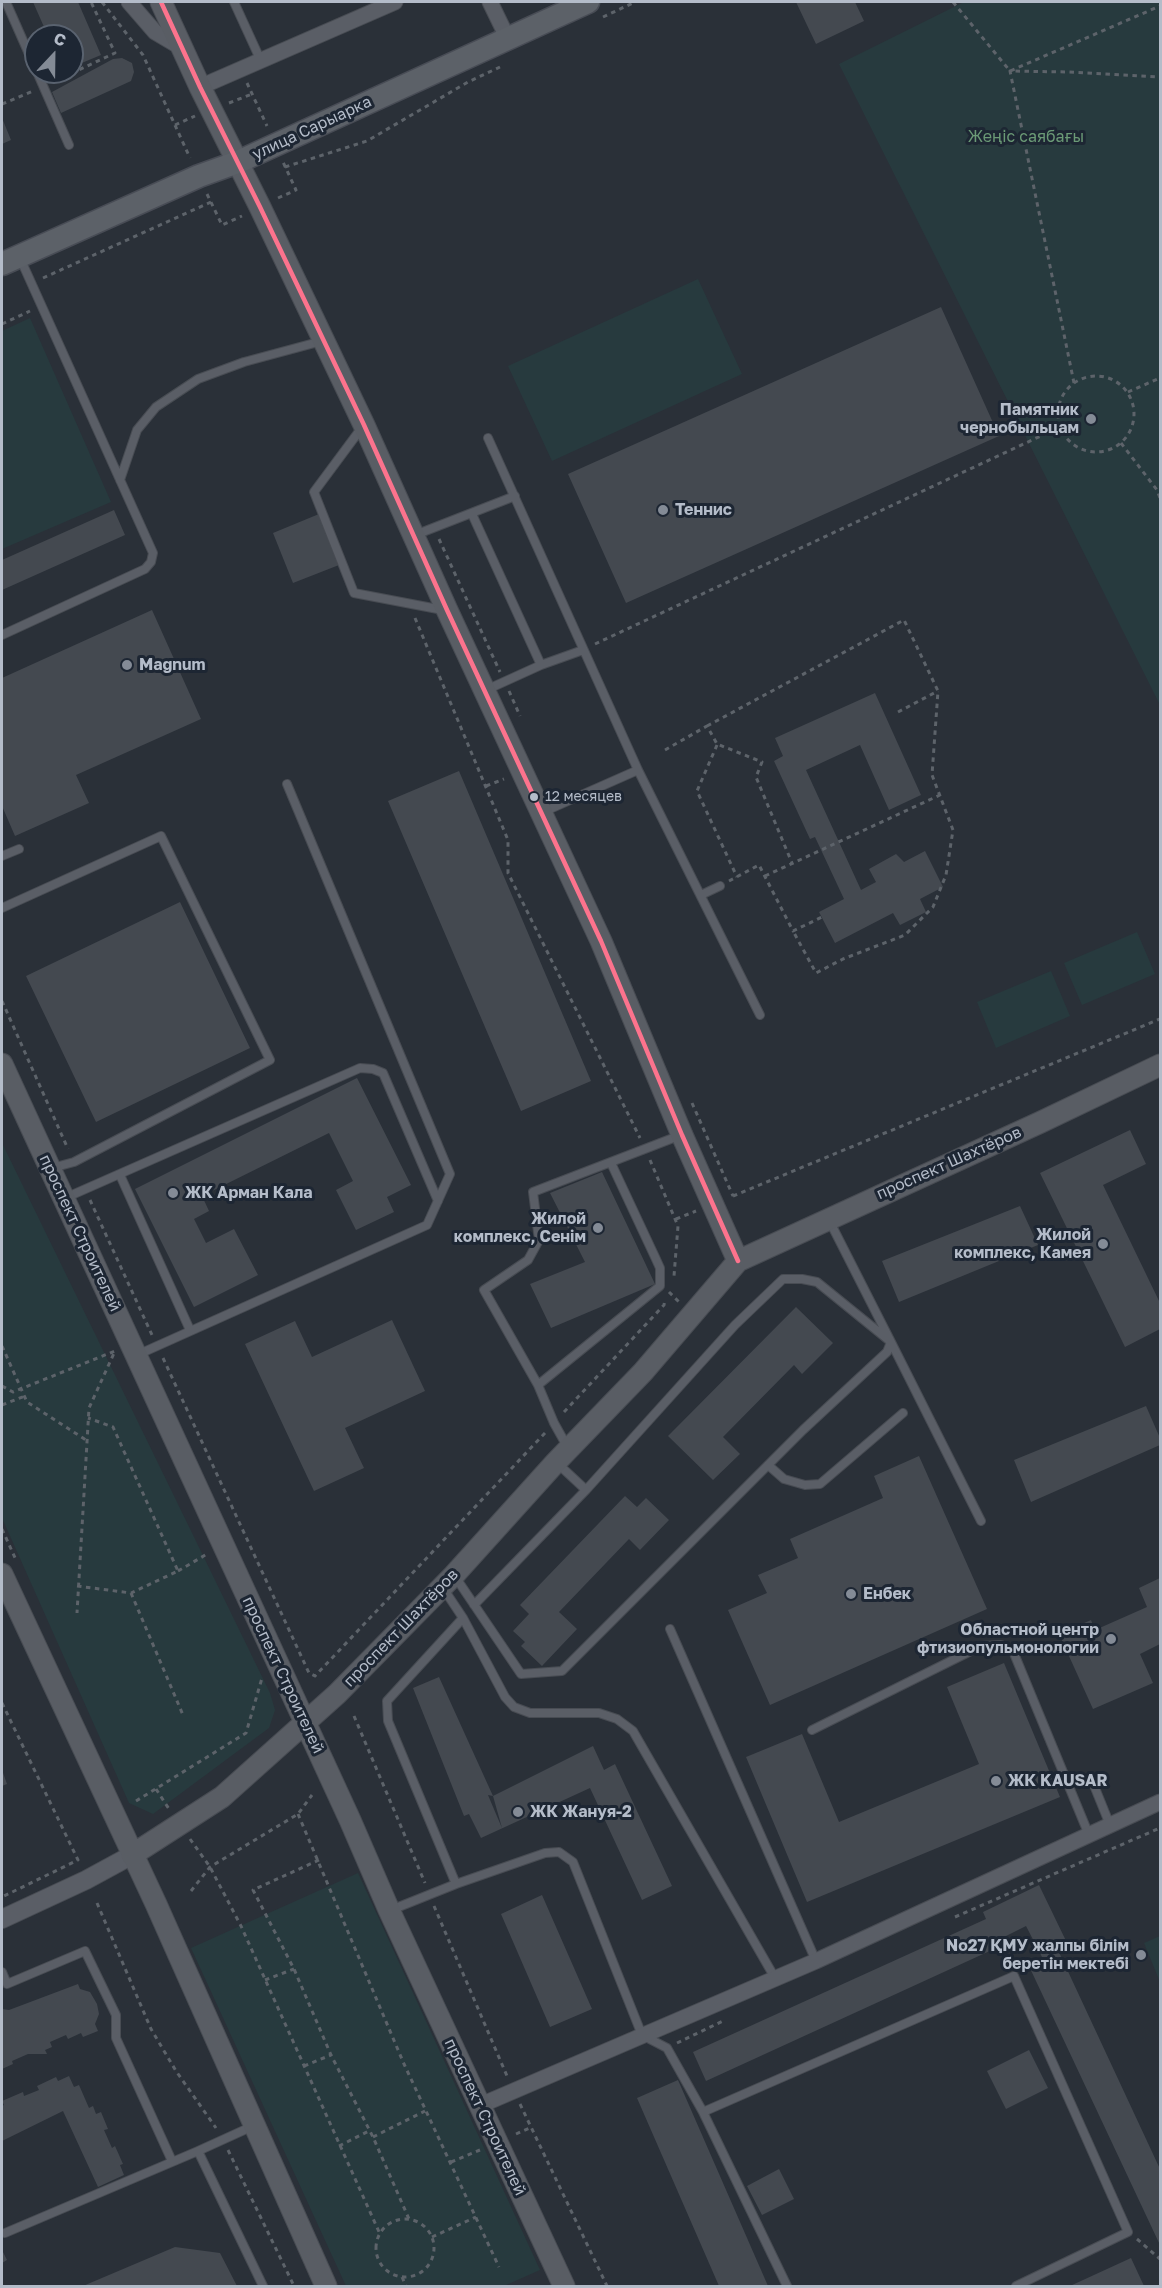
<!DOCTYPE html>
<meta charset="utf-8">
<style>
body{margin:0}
#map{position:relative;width:1162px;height:2288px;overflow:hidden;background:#2a3038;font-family:"Golos Text",sans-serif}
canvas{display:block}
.frame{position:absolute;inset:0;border:3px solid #b4bcc9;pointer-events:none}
.north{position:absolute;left:24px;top:24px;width:60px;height:60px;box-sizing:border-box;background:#1d2633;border:2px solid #59626f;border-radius:50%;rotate:22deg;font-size:16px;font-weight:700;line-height:24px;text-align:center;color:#b4bcc9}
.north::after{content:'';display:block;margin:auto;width:21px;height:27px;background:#848b96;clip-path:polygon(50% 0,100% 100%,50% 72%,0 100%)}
</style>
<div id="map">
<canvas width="1162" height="2288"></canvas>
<div class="frame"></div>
<div class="north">С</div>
</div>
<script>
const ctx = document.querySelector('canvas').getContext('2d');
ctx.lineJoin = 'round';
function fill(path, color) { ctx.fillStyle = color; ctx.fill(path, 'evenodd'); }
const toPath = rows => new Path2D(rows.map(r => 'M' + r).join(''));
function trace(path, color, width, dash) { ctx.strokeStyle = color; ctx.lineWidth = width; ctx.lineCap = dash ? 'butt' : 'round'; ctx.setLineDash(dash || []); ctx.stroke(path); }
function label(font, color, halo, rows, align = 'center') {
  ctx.font = font + ' "Golos Text",sans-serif'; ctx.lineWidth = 6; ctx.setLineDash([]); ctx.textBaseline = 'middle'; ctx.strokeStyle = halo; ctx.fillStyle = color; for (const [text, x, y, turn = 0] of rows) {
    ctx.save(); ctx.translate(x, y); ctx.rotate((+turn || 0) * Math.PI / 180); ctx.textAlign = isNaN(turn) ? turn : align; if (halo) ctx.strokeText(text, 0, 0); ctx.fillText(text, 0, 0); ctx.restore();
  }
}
fill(toPath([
 [964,2,1160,2,1160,705,839,64],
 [698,279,742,374,552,461,508,366],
 [30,318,111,502,2,549,2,331],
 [1137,932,1155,974,1082,1005,1064,963],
 [1051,971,1070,1016,996,1048,977,1002],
 [2,1143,270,1693,275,1710,269,1728,153,1814,129,1803,2,1518],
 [358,1873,540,2270,504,2286,346,2286,191,1948],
 [1160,1936,1160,1982,1144,1943]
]), '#273a3e');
fill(toPath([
 [33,2,78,2,101,55,72,67,72,36,48,36],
 [796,2,855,2,864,21,816,44],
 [122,58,132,63,134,72,131,81,61,113,52,92,113,59],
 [2,118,11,140,2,144],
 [941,307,999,436,626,603,568,474],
 [114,510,125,535,2,590,2,560],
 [319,514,339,565,293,583,273,533],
 [152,610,201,719,76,775,89,803,15,836,2,806,2,678],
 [875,693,921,795,889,810,860,745,806,770,861,890,876,882,869,869,896,854,904,862,925,851,943,887,920,899,926,912,900,925,893,913,835,943,819,912,844,899,815,837,810,839,774,761,783,756,775,738],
 [459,771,591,1081,521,1111,388,801],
 [180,902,250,1048,96,1122,26,976],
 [357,1078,411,1185,387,1197,394,1212,356,1230,336,1190,353,1181,329,1133,202,1196,209,1211,194,1219,206,1243,234,1229,258,1275,194,1307,135,1189],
 [1130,1130,1146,1164,1103,1185,1160,1303,1160,1329,1125,1347,1040,1173],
 [602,1172,655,1284,551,1328,530,1284,585,1262,550,1193],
 [1020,1206,1038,1245,899,1302,882,1261],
 [796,1307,833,1343,802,1374,794,1365,723,1437,740,1454,713,1480,668,1436],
 [392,1320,425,1391,345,1428,364,1468,314,1491,245,1344,295,1321,312,1357],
 [1146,1406,1160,1438,1160,1445,1031,1502,1014,1460],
 [919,1456,987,1609,770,1705,728,1610,767,1593,758,1575,798,1558,790,1539,883,1498,874,1476],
 [625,1496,637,1507,646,1498,669,1520,640,1550,629,1539,559,1612,577,1629,542,1666,521,1646,525,1642,513,1631,529,1614,520,1605],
 [1160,1578,1160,1644,1140,1654,1153,1683,1093,1709,1059,1634,1091,1620,1095,1630,1147,1607,1139,1588],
 [1004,1663,1060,1797,807,1902,746,1757,802,1734,839,1822,979,1764,947,1687],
 [439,1677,493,1796,593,1746,604,1770,615,1764,672,1886,642,1900,590,1788,481,1838,469,1814,464,1816,413,1688],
 [488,1795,493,1796,502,1828,496,1814],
 [2,1770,7,1784,2,1786],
 [1039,1885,1068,1945,1058,1950,1160,2169,1160,2245,1028,1964,1042,1957,1026,1926,1002,1938,1005,1944,706,2081,693,2052,986,1919,983,1912],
 [542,1895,592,2009,550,2027,501,1914],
 [78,1984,80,1989,90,1992,97,2004,99,2014,95,2024,98,2031,83,2037,81,2033,68,2039,66,2035,50,2042,52,2047,45,2050,47,2054,28,2054,12,2061,13,2064,2,2069,2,2009,9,2010],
 [1029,2050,1048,2088,1006,2109,987,2071],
 [69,2076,74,2087,79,2085,89,2108,93,2106,96,2114,101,2112,108,2129,104,2130,112,2148,115,2146,123,2164,120,2165,124,2175,98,2187,63,2111,2,2141,2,2106,4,2105,2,2101,23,2092,24,2096,39,2090,37,2086,56,2077,58,2081],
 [678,2080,768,2286,719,2286,637,2098],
 [779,2169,794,2199,762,2215,747,2186],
 [175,2247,220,2253,237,2286,83,2286],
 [2,2250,7,2260,2,2263],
 [1131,2258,1144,2286,1070,2286]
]), '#444950');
const service = toPath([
 [6,2,36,70],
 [234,2,261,61],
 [37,72,69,145],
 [363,426,314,492,354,593,443,610],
 [488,438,638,770,760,1015],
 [120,480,137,430,156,407,198,379,244,362,322,341],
 [472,514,541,665],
 [415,535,515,496],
 [2,635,145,569,151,562,153,553,20,258],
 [486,690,541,665,583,650],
 [543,812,638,770],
 [2,856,19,849],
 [701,895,720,886],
 [2,908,161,836,270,1060,74,1162,52,1168],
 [120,1175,190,1330],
 [65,1198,360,1068,373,1069,383,1073,438,1201],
 [137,1355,427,1225,450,1174,287,784],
 [538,1385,660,1286,660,1268,655,1257,611,1163],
 [568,1448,554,1423,538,1385,484,1290,528,1260,539,1240,533,1192,681,1135],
 [557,1463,586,1490],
 [768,1465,784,1479,805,1485,820,1484,903,1413],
 [454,1575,521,1674,562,1671,803,1430,887,1352,891,1342,830,1222],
 [443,1588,463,1618,505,1697,514,1707,530,1713,599,1713,617,1719,633,1731,775,1978],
 [474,1605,586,1490,735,1325,783,1279,802,1279,817,1282,891,1342,981,1521],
 [463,1618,387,1701,388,1721,456,1884,545,1853,559,1852,573,1862,642,2035,667,2048,703,2112,787,2286],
 [670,1629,816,1961],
 [812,1730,981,1646,1001,1645,1013,1651,1089,1835],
 [1091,1778,1110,1825],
 [391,1910,456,1884],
 [2,1972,7,1984,85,1951,116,2015,116,2038,172,2161],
 [703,2112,1014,1976,1128,2232,1016,2286],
 [253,2126,198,2151,263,2286],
 [5,2233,198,2151]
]);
const minor = toPath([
 [129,2,155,32,182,48],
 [490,2,507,37],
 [200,87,395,2],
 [481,2105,816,1961,1160,1802]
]);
const tertiary = toPath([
 [2,1919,86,1880,132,1855]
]);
const secondary = toPath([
 [161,2,200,87,260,207,364,425,447,610,601,941,682,1135,738,1261],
 [2,1064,350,1820,389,1910,564,2286],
 [2,1574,156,1904,326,2286],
 [132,1855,222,1797,337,1694,454,1575,556,1462,643,1372,738,1261,1041,1122,1160,1065]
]);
const primary = toPath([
 [2,264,199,176,238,162,588,2]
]);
trace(service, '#484c53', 10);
trace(minor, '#484c53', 17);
trace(tertiary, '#484c53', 20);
trace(secondary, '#484c53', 23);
trace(primary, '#484c55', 25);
trace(toPath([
 [102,2,143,55,190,158],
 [953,2,1010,71,1160,6],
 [603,17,635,2],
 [55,81,115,53,91,2],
 [247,83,267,126],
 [229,103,252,94],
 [2,104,33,91],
 [175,125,195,116],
 [285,167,367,141,468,82,500,67],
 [207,194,222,225,242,216],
 [278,198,296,190,283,162],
 [43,278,211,202],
 [2,324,30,311],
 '1058 414a38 38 0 1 1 76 0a38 38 0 1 1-76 0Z',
 [1074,383,1010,71,1068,72,1160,77],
 [1128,392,1160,378],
 [1121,443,1157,490,1160,498],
 [439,539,500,672],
 [415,618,508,840,508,873,640,1138],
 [595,644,1060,427],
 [509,691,520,716],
 [898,712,938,691],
 [707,726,904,620,938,691,932,775,953,830,946,875,933,907,905,935,843,959,816,973,793,931],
 [717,745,697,791,737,877],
 [665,750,707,726,717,744,762,762,756,777,792,863],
 [486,786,504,779],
 [765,876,940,795],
 [729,881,759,865,793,931,822,917],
 [2,1001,68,1149],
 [692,1103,733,1196],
 [650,1160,678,1226,674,1276],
 [733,1196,1160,1019],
 [90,1200,152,1335],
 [676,1219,696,1211],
 [669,1292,679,1302],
 [2,1346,27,1402,86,1440],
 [163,1358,309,1673,315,1676,545,1433],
 [2,1386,13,1392,115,1351,89,1408,77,1613],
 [2,1405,25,1396],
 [564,1412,664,1305,665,1299],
 [2,1529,16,1560],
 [178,1571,207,1554],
 [77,1586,131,1593,178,1571,113,1427,88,1418],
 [131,1593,183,1715],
 [2,1703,78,1860,2,1897],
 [354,1716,425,1883],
 [156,1789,169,1809],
 [136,1801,246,1733,262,1678],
 [298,1814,404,2064,499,2267],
 [190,1839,210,1867,241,1926,380,2234],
 [319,1860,253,1890,294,1969,331,2055,373,2137,409,2219],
 [191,1891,210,1867,298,1814,312,1795],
 [97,1903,151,2029,176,2071,216,2128],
 [434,1906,507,2076],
 [955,1917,1160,1828],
 [265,1980,294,1969],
 [677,2043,725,2020],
 [304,2066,331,2055],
 [520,2104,607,2286],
 [516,2134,532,2127],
 [373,2137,425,2111],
 [339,2146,369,2131],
 [228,2150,294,2286],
 [451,2162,480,2150],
 '376 2248a29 29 0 1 1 58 0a29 29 0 1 1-58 0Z',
 [432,2237,476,2217],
 [1137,2239,1160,2259],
 [402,2277,406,2286]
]), '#5d636a', 3, [4.5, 4.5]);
trace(service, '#5a5e66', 8);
trace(minor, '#5a5e66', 15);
trace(tertiary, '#5a5e66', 18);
trace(secondary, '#595d64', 21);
trace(primary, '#5c6168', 22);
trace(toPath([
 [161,2,200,87,260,207,364,425,447,610,601,941,682,1135,738,1261]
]), '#fc738d', 4.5);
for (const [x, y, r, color] of [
 [1091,419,6,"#848b96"],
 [663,510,6,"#848b96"],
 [127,665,6,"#848b96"],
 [534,797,5,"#b4bcc9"],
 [173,1193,6,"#848b96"],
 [598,1228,6,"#848b96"],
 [1103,1244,6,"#848b96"],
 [851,1594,6,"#848b96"],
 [1111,1639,6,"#848b96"],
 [996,1781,6,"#848b96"],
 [518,1812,6,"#848b96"],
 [1141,1955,6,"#848b96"]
]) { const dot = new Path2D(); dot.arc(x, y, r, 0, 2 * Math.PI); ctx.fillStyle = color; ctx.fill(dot); trace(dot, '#1d2633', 2); }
label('14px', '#b4bcc9', '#1d2633', [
 ["12 месяцев",545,797]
], 'left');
label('16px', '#b4bcc9', '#1d2633', [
 ["улица Сарыарка",312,128,-25],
 ["проспект Шахтёров",949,1163,-24],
 ["проспект Строителей",80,1233,65],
 ["проспект Шахтёров",401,1628,-46],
 ["проспект Строителей",283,1675,65],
 ["проспект Строителей",485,2117,65]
]);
label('16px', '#6b9a76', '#1d2633', [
 ["Жеңіс саябағы",1026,137]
]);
label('bold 16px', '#b4bcc9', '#1d2633', [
 ["Памятник",1079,410,"right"],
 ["чернобыльцам",1079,428,"right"],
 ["Теннис",675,510],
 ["Magnum",139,665],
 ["ЖК Арман Кала",185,1193],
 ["Жилой",586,1219,"right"],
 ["комплекс, Сенiм",586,1237,"right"],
 ["Жилой",1091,1235,"right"],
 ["комплекс, Камея",1091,1253,"right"],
 ["Енбек",863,1594],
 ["Областной центр",1099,1630,"right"],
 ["фтизиопульмонологии",1099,1648,"right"],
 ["ЖК KAUSAR",1008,1781],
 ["ЖК Жануя-2",530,1812],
 ["No27 ҚМУ жалпы білім",1129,1946,"right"],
 ["беретін мектебі",1129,1964,"right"]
], 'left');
</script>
